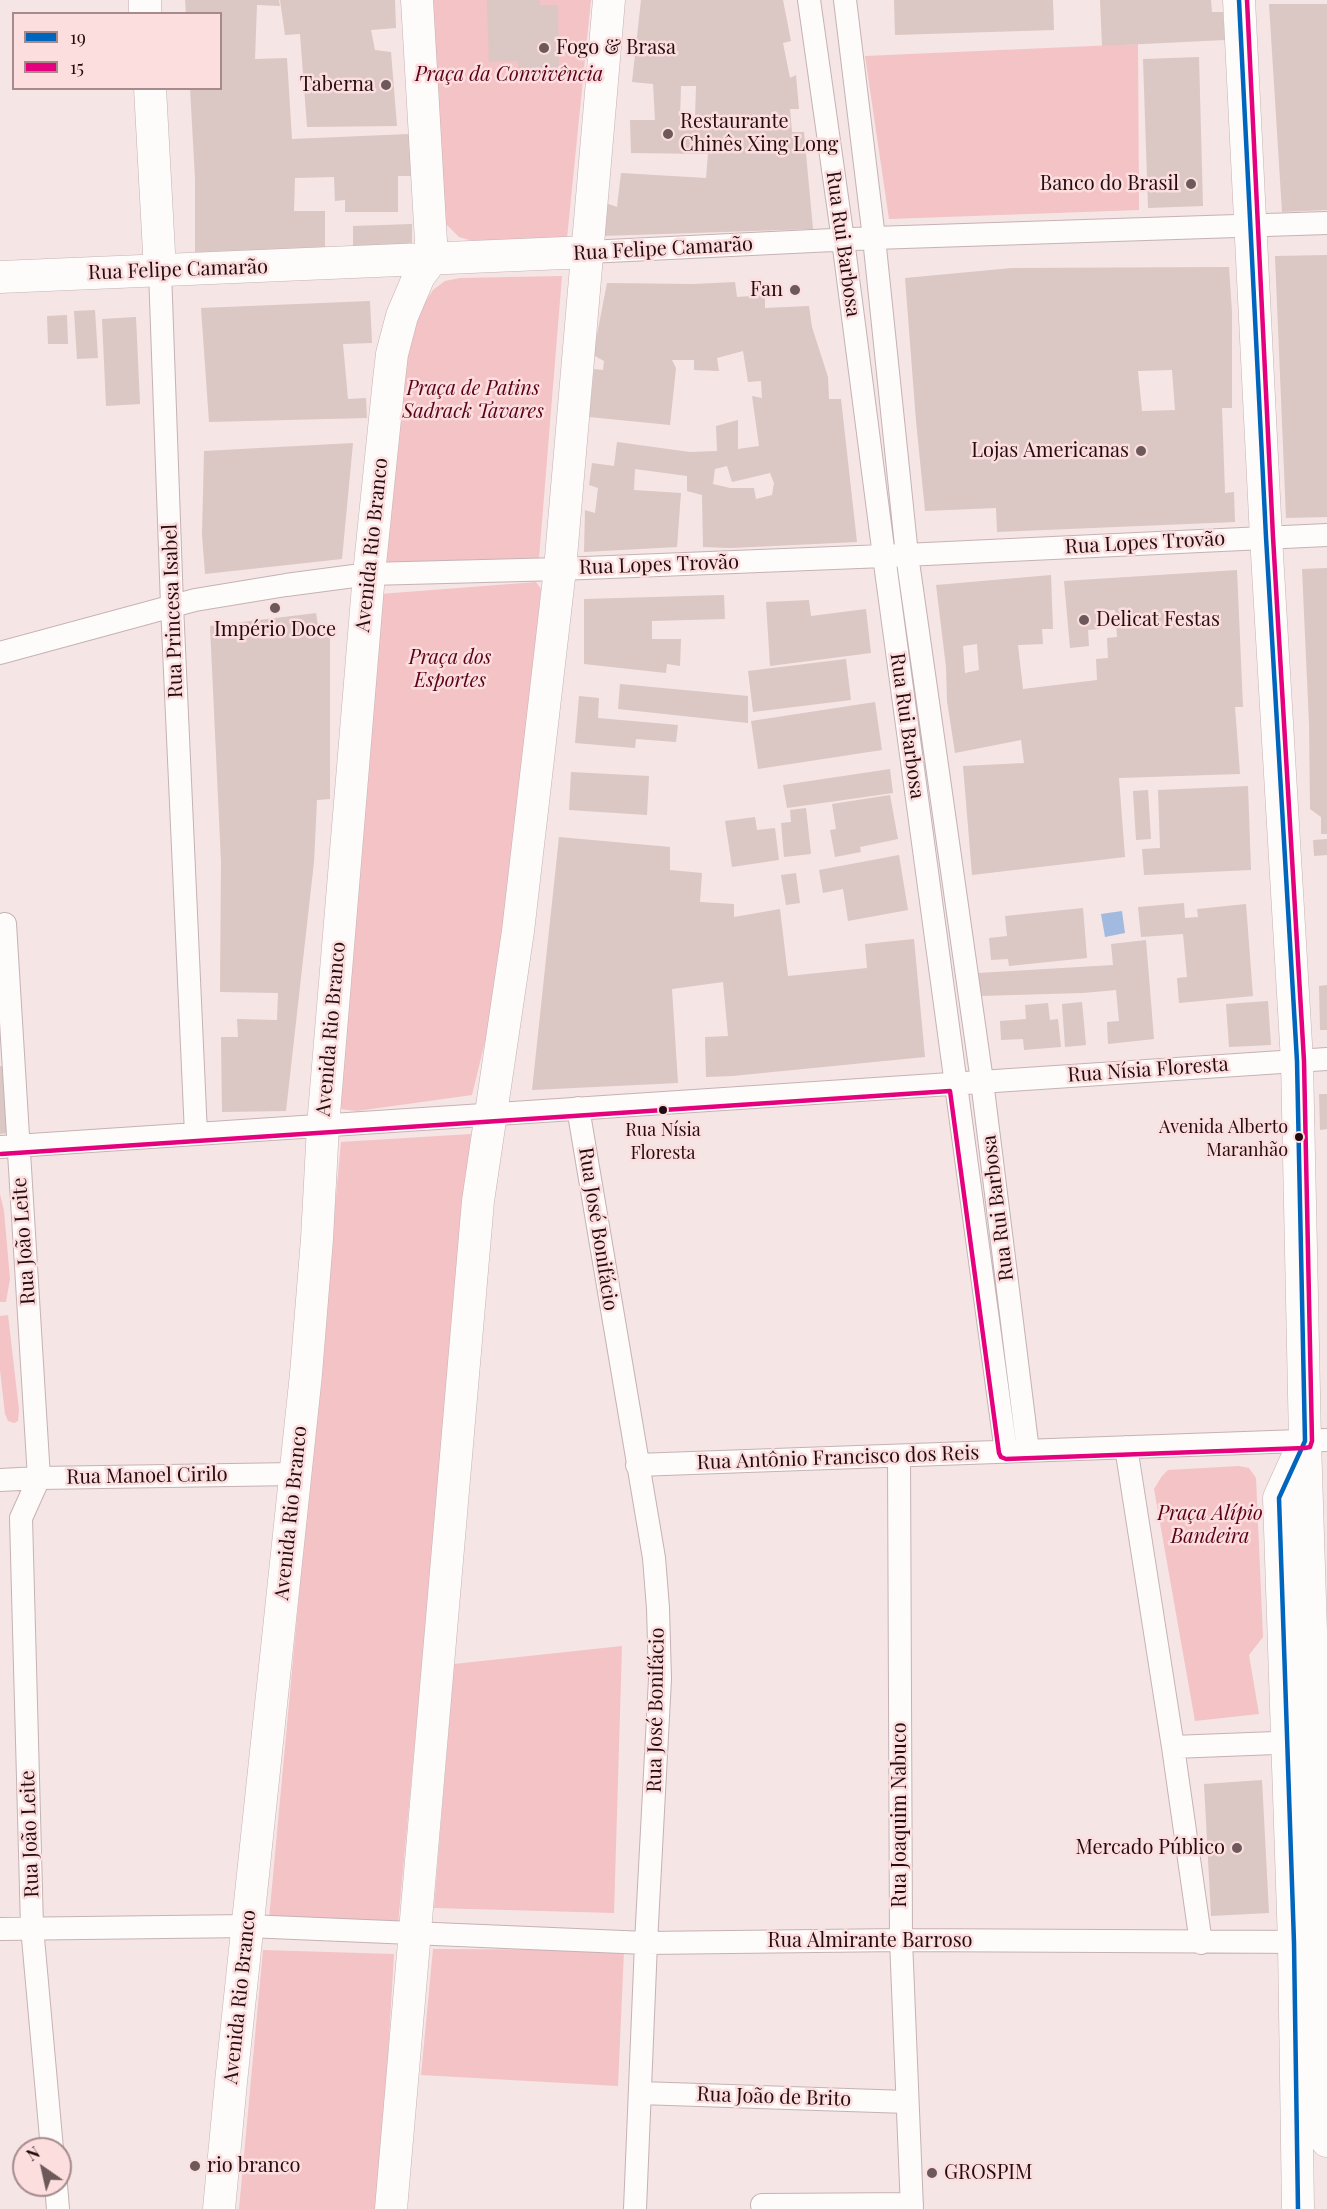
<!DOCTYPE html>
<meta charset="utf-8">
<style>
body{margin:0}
#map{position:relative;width:1327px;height:2209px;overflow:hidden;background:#f5e5e5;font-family:"Playfair Display",serif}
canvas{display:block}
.legend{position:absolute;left:12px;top:12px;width:210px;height:78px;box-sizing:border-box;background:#fcdedf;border:2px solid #a68a8c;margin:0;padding:8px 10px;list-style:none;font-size:18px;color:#240c0f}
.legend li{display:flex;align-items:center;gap:12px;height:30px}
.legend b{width:30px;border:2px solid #a68a8c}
.north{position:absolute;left:12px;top:2137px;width:60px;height:60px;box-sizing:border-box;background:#fcdedf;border:2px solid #a68a8c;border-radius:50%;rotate:326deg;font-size:16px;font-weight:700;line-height:24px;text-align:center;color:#240c0f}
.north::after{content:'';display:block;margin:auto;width:21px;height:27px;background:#6d585a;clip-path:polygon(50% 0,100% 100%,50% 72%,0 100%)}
</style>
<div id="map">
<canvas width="1327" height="2209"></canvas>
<ul class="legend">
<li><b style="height:8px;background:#0065bd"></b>19</li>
<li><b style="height:8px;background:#e5007d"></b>15</li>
</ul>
<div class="north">N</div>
</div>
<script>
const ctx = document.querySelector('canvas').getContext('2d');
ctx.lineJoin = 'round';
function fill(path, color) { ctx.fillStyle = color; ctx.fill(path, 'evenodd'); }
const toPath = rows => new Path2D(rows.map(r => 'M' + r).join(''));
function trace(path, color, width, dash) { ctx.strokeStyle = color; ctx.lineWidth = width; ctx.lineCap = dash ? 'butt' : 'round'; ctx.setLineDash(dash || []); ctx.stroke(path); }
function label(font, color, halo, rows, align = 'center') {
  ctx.font = font + ' "Playfair Display",serif'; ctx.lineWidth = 5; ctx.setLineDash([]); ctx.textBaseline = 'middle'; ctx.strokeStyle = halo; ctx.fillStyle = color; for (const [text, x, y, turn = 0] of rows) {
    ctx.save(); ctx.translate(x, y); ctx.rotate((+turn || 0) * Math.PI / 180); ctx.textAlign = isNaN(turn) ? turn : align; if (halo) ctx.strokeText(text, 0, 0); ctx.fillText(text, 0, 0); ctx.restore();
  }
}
fill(toPath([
 [432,0,591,0,567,238,476,242,459,237,444,222],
 [1138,44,1139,210,889,219,865,56],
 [562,276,539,558,381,562,396,367,417,314,433,290,445,281,460,278],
 [536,582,541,589,502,972,472,1095,357,1111,340,1109,380,594],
 [471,1134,398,1924,269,1919,341,1142],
 [0,1194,4,1211,10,1279,6,1302,0,1302],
 [8,1315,19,1410,18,1421,14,1423,8,1421,5,1414,0,1370,0,1316],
 [1239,1466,1249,1468,1256,1478,1263,1637,1249,1655,1259,1714,1195,1721,1154,1489,1162,1476,1168,1470],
 [622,1646,614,1913,434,1908,454,1664],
 [433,1949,624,1950,618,2086,421,2075],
 [263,1950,394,1954,379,2209,239,2209]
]), '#f3c3c6');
fill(toPath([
 [1122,911,1125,933,1105,937,1101,914]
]), '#a2badf');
fill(toPath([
 [185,0,279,0,280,6,257,5,255,59,287,58,292,139,409,134,412,176,398,176,398,212,345,212,345,200,335,201,334,177,295,178,294,211,325,211,325,251,195,252,195,179,190,88,220,88,220,14,186,14],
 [280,0,395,0,396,28,371,30,375,50,391,52,397,126,307,127,300,34,285,35],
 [487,0,540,0,540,5,558,5,559,71,519,72,518,61,489,62],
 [641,0,783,0,791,41,783,43,790,78,796,75,799,109,790,109,792,132,804,132,813,229,602,236,606,203,617,207,621,173,706,178,708,154,631,153,630,120,655,120,653,84,632,82],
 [681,86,696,86,695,119,680,119],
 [894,0,1053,0,1054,30,895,35],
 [1100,0,1211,0,1212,12,1223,12,1225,40,1102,46],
 [1269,4,1327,4,1327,210,1282,212],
 [1199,57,1203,206,1148,208,1143,59],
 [412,224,412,248,353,250,353,226],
 [1327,255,1327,517,1286,518,1275,256],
 [1229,267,1232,312,1232,408,1222,408,1225,493,1234,492,1235,522,997,532,996,508,925,511,916,421,905,278,1012,268],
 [1172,370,1175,410,1142,411,1138,371],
 [735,282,737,297,765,295,765,308,809,306,812,327,828,377,829,399,841,399,857,542,730,548,703,547,702,495,687,491,687,476,635,469,634,490,681,493,677,547,584,552,585,510,595,513,598,488,589,485,592,463,614,466,617,442,690,452,717,451,716,426,738,420,738,449,759,446,752,396,762,398,761,381,748,382,743,351,717,358,719,371,694,370,694,360,672,360,676,368,670,425,589,417,594,369,603,370,604,361,593,355,607,283,693,284],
 [727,466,732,482,770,473,774,483,772,495,756,499,754,488,730,488,713,484,715,469],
 [370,301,372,343,343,344,348,399,366,398,367,418,209,422,201,308],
 [95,310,98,358,77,359,74,311],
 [67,315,68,344,48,344,47,316],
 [136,317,140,404,106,406,102,319],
 [353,443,342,559,205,574,202,535,204,451],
 [1327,568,1327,834,1321,834,1321,817,1310,809,1309,724,1302,569],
 [1237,570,1243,707,1235,707,1240,774,1119,778,1125,857,972,875,963,766,1024,763,1021,740,955,753,947,701,946,667,936,585,1051,575,1053,629,1042,629,1043,644,1018,645,1023,689,1097,680,1096,659,1108,658,1107,638,1117,637,1115,610,1099,611,1100,629,1088,630,1089,646,1070,648,1064,581],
 [977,644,979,670,965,673,963,646],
 [724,595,725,619,652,621,652,639,681,639,680,666,667,664,666,673,584,664,584,599],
 [809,600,811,616,866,609,871,653,770,666,766,602],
 [316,613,320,638,330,636,330,799,317,800,314,862,286,1111,222,1112,221,1037,238,1037,237,1019,277,1020,278,993,220,992,221,862,210,626],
 [846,659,851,700,753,712,748,671],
 [620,684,748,696,748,723,618,709],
 [579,696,599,698,598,718,678,725,676,742,636,739,635,748,575,743],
 [875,702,882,750,758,769,751,721],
 [890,769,893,793,787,808,783,785],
 [571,772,649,776,647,815,569,810],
 [1248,786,1251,870,1144,875,1142,849,1160,848,1158,790],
 [1148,790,1151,839,1136,840,1133,791],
 [890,795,898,839,860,847,861,852,835,857,830,830,836,829,832,804],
 [806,808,811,854,784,857,781,823,791,822,790,810],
 [755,817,757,830,775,828,779,860,732,867,725,821],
 [559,837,670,847,670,870,702,873,700,902,734,904,734,917,780,909,788,976,867,968,865,944,914,939,925,1057,732,1076,706,1077,705,1037,728,1036,723,982,672,989,678,1083,532,1090],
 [1327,839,1327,855,1314,856,1313,840],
 [899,855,908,910,848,921,843,889,823,893,819,870],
 [796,873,800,903,786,905,781,875],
 [1184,903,1185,918,1198,917,1197,909,1246,904,1253,996,1179,1003,1177,978,1187,977,1183,934,1141,937,1138,907],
 [1083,908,1087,958,1009,966,1008,959,991,960,989,938,1007,936,1005,916],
 [1146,940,1154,1039,1108,1044,1107,1022,1119,1021,1116,990,1083,993,979,996,978,973,1113,965,1111,944],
 [1327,985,1327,1030,1320,1030,1319,986],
 [1268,1001,1271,1045,1229,1047,1226,1004],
 [1082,1002,1086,1045,1065,1047,1062,1004],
 [1048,1003,1050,1020,1058,1019,1061,1047,1024,1050,1023,1039,1001,1040,1000,1021,1026,1019,1025,1005],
 [0,1066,2,1066,7,1133,0,1134],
 [1319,1094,1327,1094,1327,1129,1320,1130],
 [1262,1780,1269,1913,1211,1916,1204,1784]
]), '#dbc7c3');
const street = toPath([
 [809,0,843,240,884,556,1006,1452],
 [845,0,874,238,907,555,982,1081,1028,1451],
 [588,252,874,238,1327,223],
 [160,271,172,605,196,1134],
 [0,653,195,600,286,585,369,574,560,569,884,556,1327,535],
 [5,924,39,1478,21,1518,32,1927,52,2149],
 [578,1108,654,1558,658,1608,660,1679,646,1943,635,2209],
 [0,1147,1327,1059],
 [1126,1447,1173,1747,1201,1943],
 [899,1456,901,1940,912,2209],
 [637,1465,1327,1440],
 [0,1480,39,1478,295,1474],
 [1173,1747,1301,1742],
 [0,1929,248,1926,646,1943,901,1940,1309,1942],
 [640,2093,907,2102],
 [56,2185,58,2209],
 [762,2205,912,2204]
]);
const secondary = toPath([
 [145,0,145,14],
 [1239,0,1266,537,1297,1061,1305,1441,1327,2141],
 [150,88,160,271],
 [0,277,588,252],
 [219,2209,231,2082,306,1374,317,1239,323,1126,354,755,369,574,389,380,392,354,402,316,419,276,432,259,417,0],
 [391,2209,478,1201,518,931,560,569,609,0],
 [1298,2209,1294,1943,1279,1498,1302,1447]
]);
trace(street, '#c6b2b4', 24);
trace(secondary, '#c6b2b4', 33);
trace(street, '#fefbfb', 22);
trace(secondary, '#fefbfb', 32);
trace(toPath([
 [1239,0,1266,537,1297,1061,1305,1441,1279,1498,1294,1943,1298,2209]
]), '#0065bd', 4.5);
trace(toPath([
 [1,1154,950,1091,999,1453,1001,1457,1006,1459,1305,1448,1310,1447,1312,1441,1304,1061,1273,537,1247,0]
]), '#e5007d', 4.5);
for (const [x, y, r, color] of [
 [544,48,6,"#6d585a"],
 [386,85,6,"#6d585a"],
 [668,134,6,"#6d585a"],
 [1191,184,6,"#6d585a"],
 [795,290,6,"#6d585a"],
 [1141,451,6,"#6d585a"],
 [275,608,6,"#6d585a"],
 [1084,620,6,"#6d585a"],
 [663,1110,5,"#240c0f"],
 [1299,1137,5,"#240c0f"],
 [1237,1848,6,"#6d585a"],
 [195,2166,6,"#6d585a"],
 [932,2173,6,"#6d585a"]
]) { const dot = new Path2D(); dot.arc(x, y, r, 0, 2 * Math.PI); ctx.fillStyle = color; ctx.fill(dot); trace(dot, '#fcdedf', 2); }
label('18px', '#240c0f', '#fcdedf', [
 ["Avenida Alberto",1288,1127],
 ["Maranhão",1288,1150],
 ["Rua Nísia",663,1130,"center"],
 ["Floresta",663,1153,"center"]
], 'right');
label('20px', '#240c0f', '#fcdedf', [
 ["Fogo & Brasa",556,48],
 ["Taberna",374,85,"right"],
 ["Restaurante",680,122],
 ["Chinês Xing Long",680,145],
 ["Banco do Brasil",1179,184,"right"],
 ["Fan",783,290,"right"],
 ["Lojas Americanas",1129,451,"right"],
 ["Delicat Festas",1096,620],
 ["Império Doce",275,630,"center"],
 ["Mercado Público",1225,1848,"right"],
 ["rio branco",207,2166],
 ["GROSPIM",944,2173]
], 'left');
label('italic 20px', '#590018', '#fcdedf', [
 ["Praça da Convivência",509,75],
 ["Praça de Patins",473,389],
 ["Sadrack Tavares",473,412],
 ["Praça dos",450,658],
 ["Esportes",450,681],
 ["Praça Alípio",1210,1514],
 ["Bandeira",1210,1537]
]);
label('20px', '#240c0f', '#fcdedf', [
 ["Rua Rui Barbosa",843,244,82],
 ["Rua Felipe Camarão",663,249,-3],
 ["Rua Felipe Camarão",178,270,-2],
 ["Rua Lopes Trovão",1145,543,-3],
 ["Avenida Rio Branco",372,545,-84],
 ["Rua Lopes Trovão",659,565,-2],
 ["Rua Princesa Isabel",173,611,-92],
 ["Rua Rui Barbosa",907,726,82],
 ["Avenida Rio Branco",331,1029,-85],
 ["Rua Nísia Floresta",1148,1070,-4],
 ["Rua Rui Barbosa",998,1208,-97],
 ["Rua José Bonifácio",598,1229,81],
 ["Rua João Leite",24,1241,-94],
 ["Rua Antônio Francisco dos Reis",838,1458,-2],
 ["Rua Manoel Cirilo",147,1476,-1],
 ["Avenida Rio Branco",291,1513,-84],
 ["Rua José Bonifácio",656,1710,-89],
 ["Rua Joaquim Nabuco",900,1815,-90],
 ["Rua João Leite",30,1834,-92],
 ["Rua Almirante Barroso",870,1941],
 ["Avenida Rio Branco",240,1997,-84],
 ["Rua João de Brito",774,2097,2]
]);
</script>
